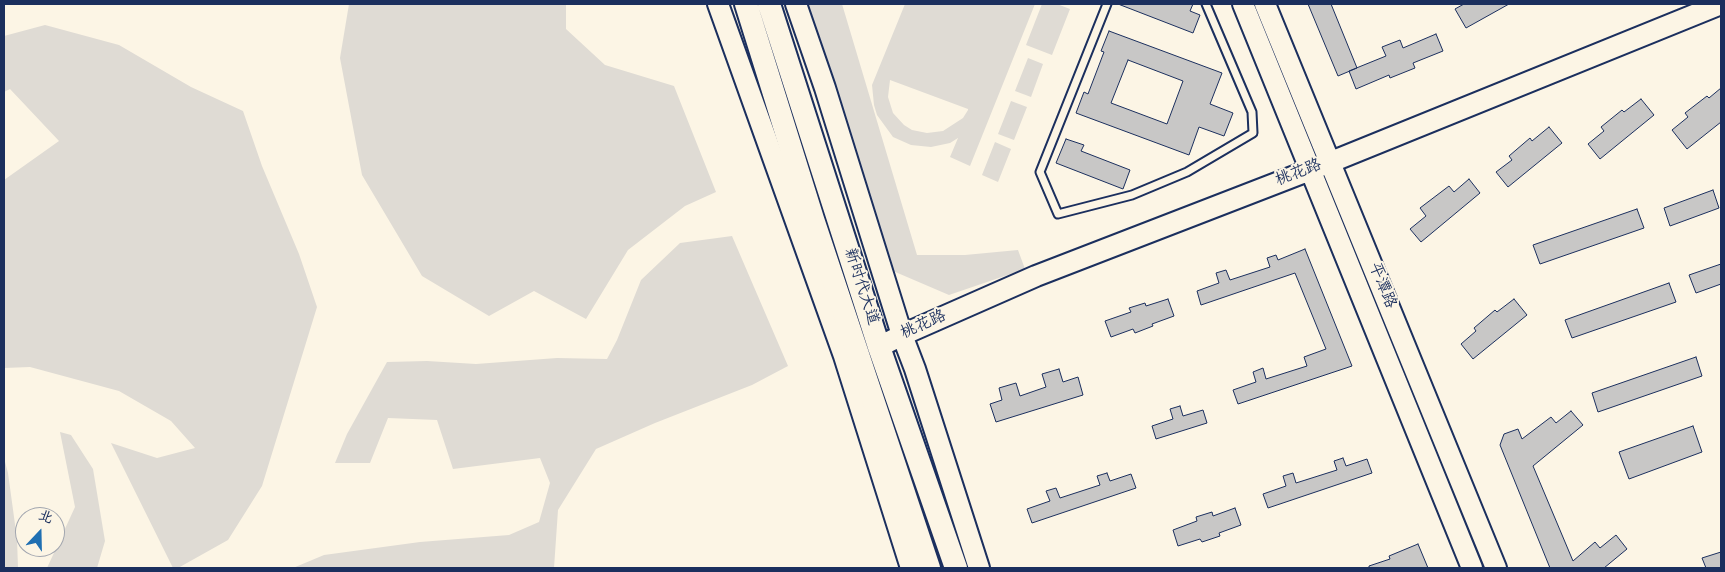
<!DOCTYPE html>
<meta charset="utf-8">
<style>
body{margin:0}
#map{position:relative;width:1725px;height:572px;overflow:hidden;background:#fcf5e5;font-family:"Gochi Hand","LXGW WenKai TC",sans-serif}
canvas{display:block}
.frame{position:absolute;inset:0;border:5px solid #1b2f5e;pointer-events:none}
.north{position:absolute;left:15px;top:507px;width:50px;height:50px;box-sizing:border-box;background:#fcf5e5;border:1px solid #a2a6af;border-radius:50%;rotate:21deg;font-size:14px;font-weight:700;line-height:20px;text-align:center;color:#1b2f5e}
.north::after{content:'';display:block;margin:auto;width:18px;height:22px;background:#1f6fb2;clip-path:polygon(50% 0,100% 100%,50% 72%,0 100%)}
</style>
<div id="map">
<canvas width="1725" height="572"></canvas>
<div class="frame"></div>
<div class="north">北</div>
</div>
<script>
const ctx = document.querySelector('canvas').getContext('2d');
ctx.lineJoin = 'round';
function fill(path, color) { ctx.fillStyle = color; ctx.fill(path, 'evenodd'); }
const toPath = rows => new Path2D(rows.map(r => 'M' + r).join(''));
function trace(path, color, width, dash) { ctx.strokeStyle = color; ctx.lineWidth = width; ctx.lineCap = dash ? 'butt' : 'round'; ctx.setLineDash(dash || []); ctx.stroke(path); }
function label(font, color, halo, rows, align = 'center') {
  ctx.font = font + ' "Gochi Hand","LXGW WenKai TC",sans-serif'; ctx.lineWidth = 4; ctx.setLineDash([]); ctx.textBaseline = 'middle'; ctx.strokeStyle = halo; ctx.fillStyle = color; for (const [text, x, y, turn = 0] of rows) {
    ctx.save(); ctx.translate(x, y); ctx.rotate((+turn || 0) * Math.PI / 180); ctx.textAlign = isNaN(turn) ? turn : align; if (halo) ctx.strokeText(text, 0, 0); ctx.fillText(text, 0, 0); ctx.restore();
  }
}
fill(toPath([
 [349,4,566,4,566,29,605,65,674,86,716,192,685,206,628,250,586,319,534,291,489,316,422,276,362,175,340,58],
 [803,4,842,4,917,255,965,255,1018,250,1025,269,949,295,893,271],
 [905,4,1035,4,970,166,950,157,958,138,950,143,931,147,911,145,893,137,877,115,874,105,872,85],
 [890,80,968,109,968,110,963,118,943,131,927,133,912,130,904,125,893,113,888,97],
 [1042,4,1057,4,1070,9,1052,55,1026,45],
 [45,25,119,45,191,87,243,111,262,166,299,254,317,307,262,486,228,540,178,568,173,568,111,443,157,458,195,448,171,421,119,391,30,367,4,368,4,180,59,141,10,89,4,92,4,36],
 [1028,58,1043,64,1031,97,1015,91],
 [1011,101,1027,107,1014,140,998,134],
 [995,142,1011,149,998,182,982,175],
 [732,236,788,366,752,385,655,423,596,449,558,510,554,568,293,568,324,555,420,542,509,535,539,522,550,483,540,458,453,469,437,420,388,418,370,463,335,463,347,434,387,362,427,361,476,364,557,358,607,359,617,340,641,280,680,243],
 [60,432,71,435,93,469,105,541,97,568,47,568,75,507],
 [4,458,8,473,17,539,18,568,4,568]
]), '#dfdbd4');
const building = toPath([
 [1118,4,1193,4,1190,11,1200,15,1193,33,1118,4],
 [1308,4,1331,4,1357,68,1338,76,1308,4],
 [1464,4,1509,4,1466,28,1455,9,1464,4],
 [1109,31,1222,73,1210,104,1233,113,1224,136,1199,127,1189,155,1076,113,1084,92,1088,94,1104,52,1101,51,1109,31],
 [1128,60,1183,81,1167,124,1111,103,1128,60],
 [1436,34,1443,51,1413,63,1415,68,1390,78,1389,75,1356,89,1349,71,1386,56,1382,47,1400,40,1403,48,1436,34],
 [1721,88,1721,122,1687,149,1672,130,1688,117,1685,113,1707,96,1709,98,1721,88],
 [1641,99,1654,115,1600,159,1588,144,1604,131,1601,127,1622,110,1624,112,1641,99],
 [1549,127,1562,143,1508,187,1496,172,1512,160,1509,156,1530,138,1532,141,1549,127],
 [1066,139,1084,145,1081,151,1130,170,1123,189,1056,163,1066,139],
 [1469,179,1480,193,1421,242,1410,229,1426,216,1420,208,1449,186,1454,192,1469,179],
 [1713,190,1719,208,1670,226,1664,208,1713,190],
 [1637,209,1644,228,1540,264,1533,245,1637,209],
 [1305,249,1352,366,1238,404,1233,390,1256,382,1253,372,1263,368,1266,379,1307,366,1304,357,1326,349,1295,273,1201,305,1197,291,1219,283,1216,273,1226,270,1230,280,1270,267,1267,258,1276,255,1278,260,1305,249],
 [1721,264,1721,284,1696,293,1689,275,1721,264],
 [1669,283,1676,302,1572,338,1565,320,1669,283],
 [1168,299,1174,316,1152,324,1153,326,1135,333,1133,329,1111,337,1105,321,1131,312,1129,308,1145,303,1146,306,1168,299],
 [1514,299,1527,315,1473,359,1461,344,1476,331,1474,328,1495,310,1497,312,1514,299],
 [1696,357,1702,376,1598,412,1592,393,1696,357],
 [1059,369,1063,382,1078,377,1083,395,996,422,990,404,1002,400,999,388,1016,383,1020,396,1046,387,1042,374,1059,369],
 [1180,406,1183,416,1203,410,1207,423,1156,439,1152,426,1173,419,1170,409,1180,406],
 [1571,411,1583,425,1533,466,1573,561,1595,542,1600,548,1616,535,1627,549,1604,568,1550,568,1500,445,1504,434,1518,429,1522,439,1551,417,1556,423,1571,411],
 [1693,426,1702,452,1629,479,1619,452,1693,426],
 [1343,458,1346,466,1367,459,1372,473,1268,508,1263,494,1286,486,1283,476,1293,473,1296,483,1337,470,1334,461,1343,458],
 [1107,473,1110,481,1131,474,1136,488,1032,523,1027,509,1050,501,1046,491,1056,488,1060,498,1100,485,1097,476,1107,473],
 [1235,508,1241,525,1219,533,1220,536,1202,542,1200,539,1178,546,1173,530,1197,521,1196,517,1212,512,1213,516,1235,508],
 [1418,544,1428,568,1369,568,1369,566,1390,559,1389,556,1418,544],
 [1721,552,1721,568,1706,568,1702,558,1721,552]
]);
fill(building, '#c8c7c6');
trace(building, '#1b2f5e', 1);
const lane = toPath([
 [1107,4,1040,172,1058,214,1132,195,1187,172,1253,133,1252,112,1206,4]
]);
const secondary = toPath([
 [718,4,844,356,911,568],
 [796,4,825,88,902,335,915,369,979,568],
 [1243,4,1472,568],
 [1265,4,1496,568],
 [879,347,902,335,1036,276,1331,162,1721,4]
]);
const primary = toPath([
 [746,4,813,219,929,568],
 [769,4,879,347,956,568]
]);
trace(lane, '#1b2f5e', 11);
trace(secondary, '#1b2f5e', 24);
trace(primary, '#1b2f5e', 26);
trace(lane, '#fcf5e5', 7);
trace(secondary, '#fcf5e5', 20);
trace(primary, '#fcf5e5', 22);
label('16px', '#1b2f5e', '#fcf5e5', [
 ["桃花路",1299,174,-21],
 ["平潭路",1381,286,68],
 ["新时代大道",860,287,72],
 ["桃花路",924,326,-24]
]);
</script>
